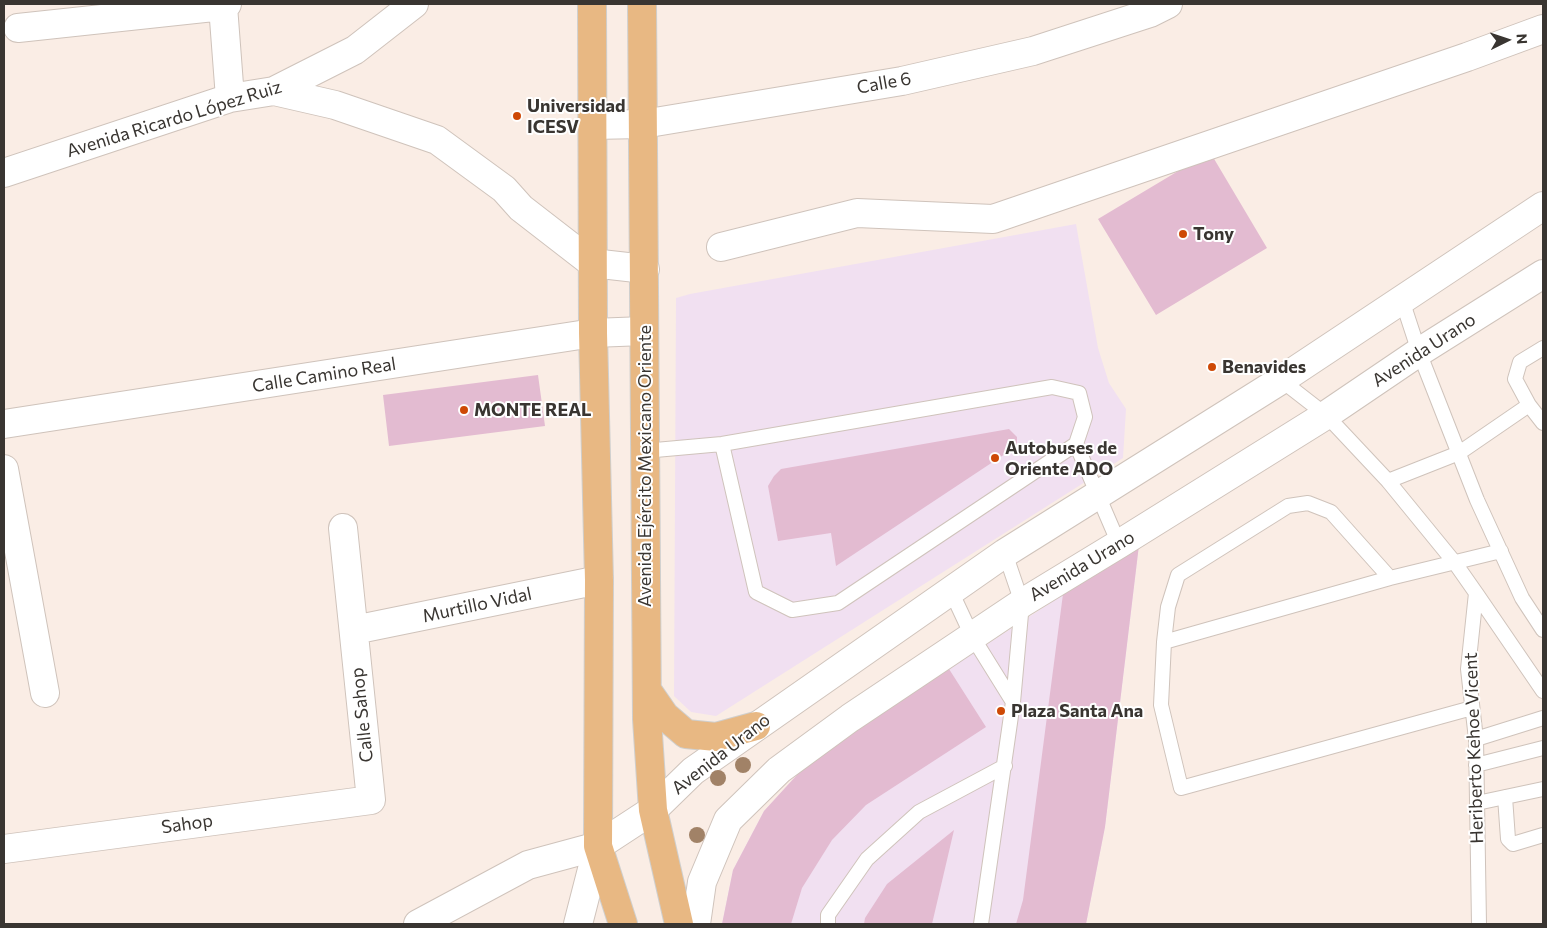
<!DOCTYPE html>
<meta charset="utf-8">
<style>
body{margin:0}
#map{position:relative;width:1547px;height:928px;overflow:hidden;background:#faede5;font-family:Commissioner,sans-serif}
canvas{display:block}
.frame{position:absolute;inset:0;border:5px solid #393531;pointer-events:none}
.north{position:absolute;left:1482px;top:15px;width:50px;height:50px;-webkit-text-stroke:4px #fff;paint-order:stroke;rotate:86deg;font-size:14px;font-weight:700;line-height:20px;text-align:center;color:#393531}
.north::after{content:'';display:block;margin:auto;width:18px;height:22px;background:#393531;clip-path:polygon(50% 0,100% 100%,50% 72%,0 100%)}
</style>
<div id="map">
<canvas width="1547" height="928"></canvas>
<div class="frame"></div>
<div class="north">N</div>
</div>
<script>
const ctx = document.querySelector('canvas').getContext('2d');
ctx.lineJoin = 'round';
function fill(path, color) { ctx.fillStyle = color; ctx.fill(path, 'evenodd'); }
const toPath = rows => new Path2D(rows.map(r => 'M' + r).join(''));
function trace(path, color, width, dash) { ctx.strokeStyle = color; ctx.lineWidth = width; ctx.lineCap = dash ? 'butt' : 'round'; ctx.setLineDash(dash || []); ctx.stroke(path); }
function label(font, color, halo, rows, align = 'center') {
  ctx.font = font + ' Commissioner,sans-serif'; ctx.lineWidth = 4; ctx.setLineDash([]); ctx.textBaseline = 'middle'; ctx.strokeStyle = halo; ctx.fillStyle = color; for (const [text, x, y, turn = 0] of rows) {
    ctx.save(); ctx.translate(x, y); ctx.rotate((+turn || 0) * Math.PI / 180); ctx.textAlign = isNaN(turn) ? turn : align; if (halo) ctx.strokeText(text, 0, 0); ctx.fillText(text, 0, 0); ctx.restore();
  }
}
fill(toPath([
 [1076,224,1098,348,1109,383,1126,409,1123,458,716,716,691,712,674,696,676,298,690,294],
 [1139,545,1105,827,1086,924,722,924,733,870,764,811,817,753,949,669]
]), '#f1e0f1');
fill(toPath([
 [1210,152,1267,248,1156,315,1098,219],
 [538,375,545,426,389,446,383,395],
 [1009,429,1017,437,1017,446,836,566,831,533,778,541,768,486,774,476,781,469],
 [1139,545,1105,827,1086,924,1016,924,1023,900,1063,594],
 [949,669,986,727,866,805,832,840,802,888,791,924,722,924,733,870,764,811,817,753],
 [954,830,932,924,864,924,865,918,887,884]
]), '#e3bbd1');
const service = toPath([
 [1402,300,1419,352,1477,500,1522,598,1543,630],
 [1543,348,1520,362,1515,379,1529,405,1543,423],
 [1281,380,1326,415,1388,481,1455,563,1476,593,1468,669,1476,739,1479,924],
 [1076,444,1119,544],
 [644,451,722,444,1052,387,1079,393,1085,417,1076,444,838,603,792,610,756,592,722,444],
 [1388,481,1459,453,1529,405],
 [1390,578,1331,512,1308,503,1288,506,1178,575,1168,607,1164,642,1161,705,1181,788,1472,708],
 [951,591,972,636,1013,702],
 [1476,593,1543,691],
 [1164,642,1390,578,1501,551],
 [1476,739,1543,718],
 [1476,765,1543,748],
 [1505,797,1508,839,1513,844,1543,835],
 [1477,803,1543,789],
 [828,924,828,915,867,859,919,812,1005,766],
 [981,924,1013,702,1022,603,1005,553]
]);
const minor = toPath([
 [223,6,230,98],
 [18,28,223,6,227,4],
 [274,91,335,105,437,140,504,189,521,208,592,263,645,269],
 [592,125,643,124,902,81,1033,51,1150,13,1168,4],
 [4,173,230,98,274,91,355,50,414,4],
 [721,247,857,213,993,219,1467,57,1543,29],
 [4,424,593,333,644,331],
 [4,469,45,693],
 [354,630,599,580],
 [4,849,371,800,343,528]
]);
const tertiary = toPath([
 [418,924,528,865,598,846]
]);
const secondary = toPath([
 [578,924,598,846,653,810,693,771,1005,553,1281,380,1543,206],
 [696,924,702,882,728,820,779,770,850,718,1022,603,1119,544,1326,415,1419,352,1543,274]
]);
const primary = toPath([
 [592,4,593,333,599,580,598,846,623,924],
 [642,4,647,719,653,810,679,924],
 [647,690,665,716,686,734,716,737,756,726]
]);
trace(service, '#cfc3bb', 16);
trace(minor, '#cfc3bb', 30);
trace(tertiary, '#cfc3bb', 30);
trace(secondary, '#cfc3bb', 30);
trace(primary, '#cfcfce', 30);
trace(service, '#fff', 14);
trace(minor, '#fff', 28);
trace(tertiary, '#fff', 28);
trace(secondary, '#fff', 28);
trace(primary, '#e8b883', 28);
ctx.fillStyle = '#a18267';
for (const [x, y] of [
 [743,765],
 [718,778],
 [697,835]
]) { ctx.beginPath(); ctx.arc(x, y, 8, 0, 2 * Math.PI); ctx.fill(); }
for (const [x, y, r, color] of [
 [517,116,5,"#ce4906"],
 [1183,234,5,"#ce4906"],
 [1212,367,5,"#ce4906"],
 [464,410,5,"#ce4906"],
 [995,458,5,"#ce4906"],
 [1001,711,5,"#ce4906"]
]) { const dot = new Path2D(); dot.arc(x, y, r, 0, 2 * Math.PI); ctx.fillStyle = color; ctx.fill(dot); trace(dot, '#fff', 2); }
label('18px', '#393531', '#fff', [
 ["Calle 6",884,83,-10],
 ["Avenida Ricardo López Ruiz",174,119,-17],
 ["Avenida Urano",1424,350,-33],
 ["Calle Camino Real",324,375,-9],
 ["Avenida Ejército Mexicano Oriente",645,466,-90],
 ["Avenida Urano",1082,566,-31],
 ["Murtillo Vidal",477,605,-12],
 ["Calle Sahop",362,715,-96],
 ["Heriberto Kehoe Vicent",1474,748,-92],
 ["Avenida Urano",721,754,-38],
 ["Sahop",187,824,-8]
]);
label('bold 18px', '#393531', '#fff', [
 ["Universidad",527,106],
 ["ICESV",527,127],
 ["Tony",1193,234],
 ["Benavides",1222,367],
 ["MONTE REAL",474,410],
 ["Autobuses de",1005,448],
 ["Oriente ADO",1005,469],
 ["Plaza Santa Ana",1011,711]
], 'left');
</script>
